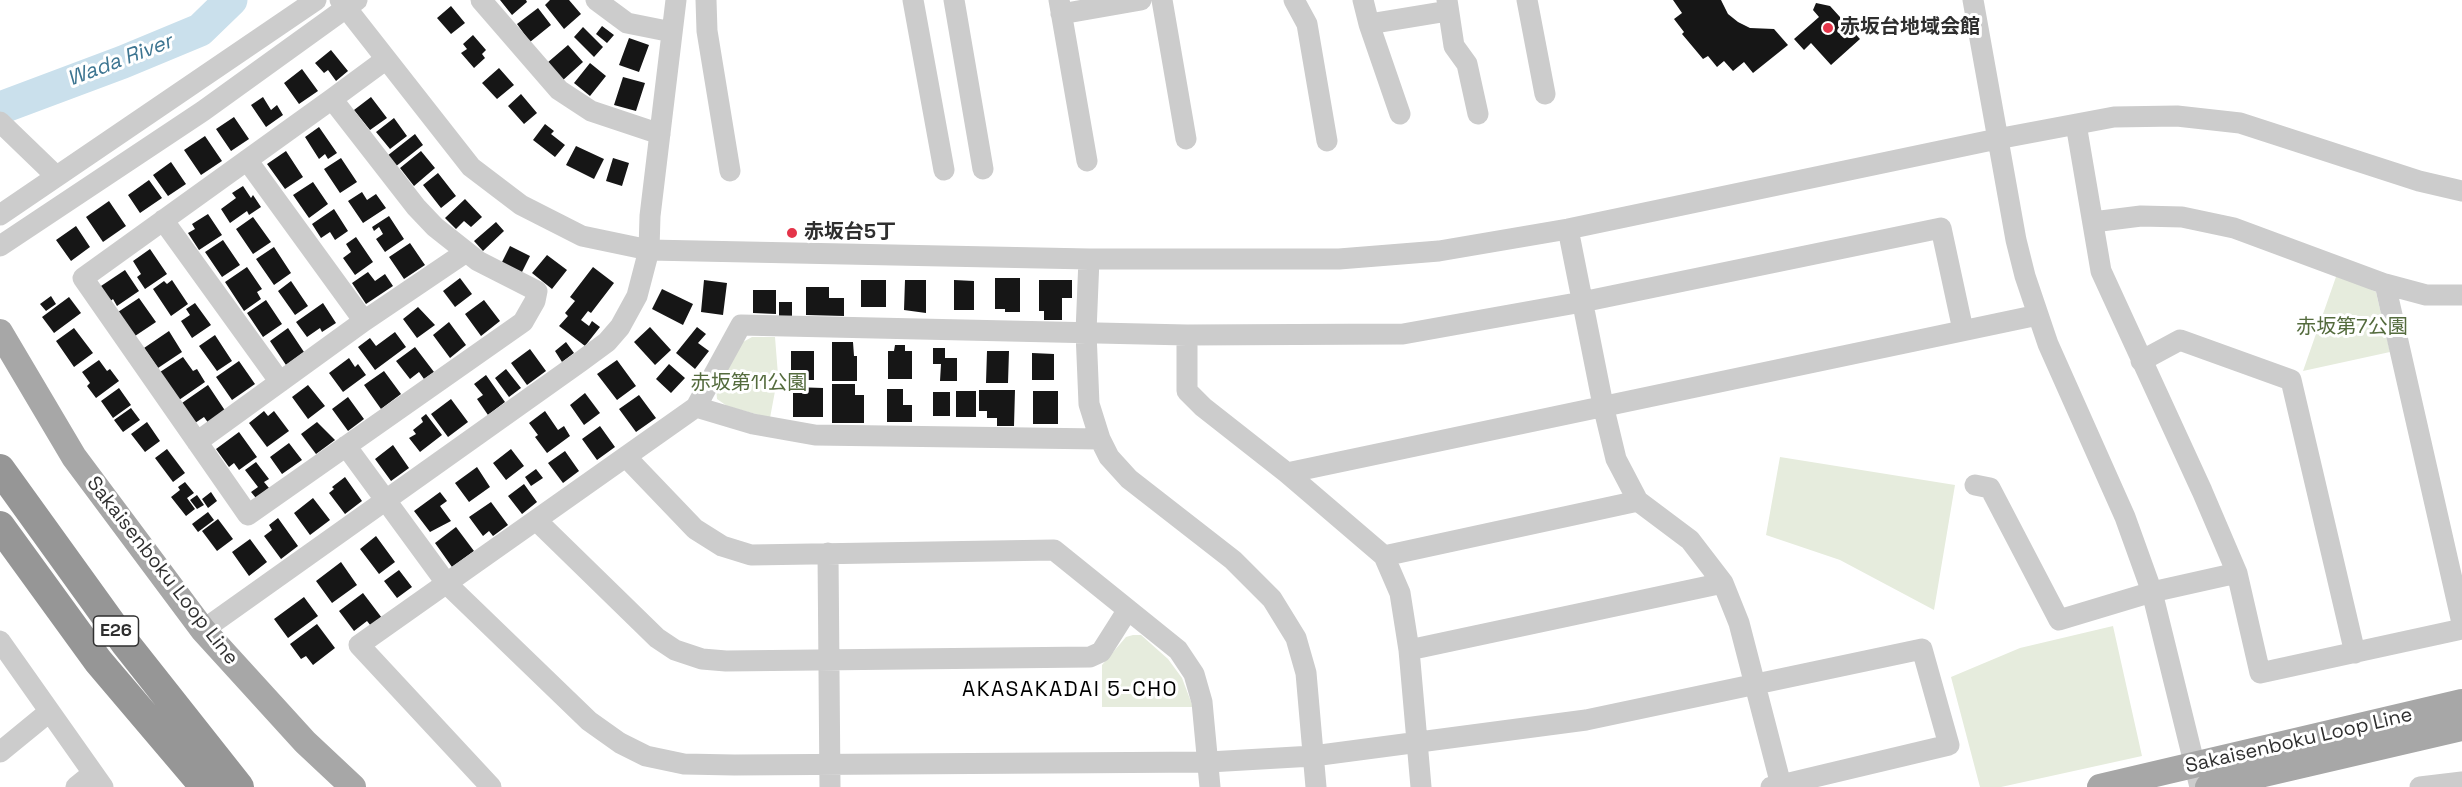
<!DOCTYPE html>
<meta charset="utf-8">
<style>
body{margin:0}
canvas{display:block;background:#fff}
</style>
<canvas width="2462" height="787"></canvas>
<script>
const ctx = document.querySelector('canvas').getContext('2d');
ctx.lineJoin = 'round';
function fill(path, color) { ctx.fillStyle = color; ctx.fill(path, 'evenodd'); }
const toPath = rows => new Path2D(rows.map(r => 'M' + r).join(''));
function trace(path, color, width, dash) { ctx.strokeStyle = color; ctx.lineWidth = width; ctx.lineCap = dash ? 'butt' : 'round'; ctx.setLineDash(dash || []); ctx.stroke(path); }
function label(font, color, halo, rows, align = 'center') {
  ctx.font = font + ' "Space Grotesk","Noto Sans JP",sans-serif'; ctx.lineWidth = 6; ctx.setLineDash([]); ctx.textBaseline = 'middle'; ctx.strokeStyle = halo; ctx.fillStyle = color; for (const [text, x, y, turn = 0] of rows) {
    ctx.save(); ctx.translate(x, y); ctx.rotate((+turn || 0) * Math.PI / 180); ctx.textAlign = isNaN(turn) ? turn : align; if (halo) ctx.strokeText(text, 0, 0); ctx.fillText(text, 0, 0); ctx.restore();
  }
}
fill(toPath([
 [2337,274,2376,292,2390,352,2303,371],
 [752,337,775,337,778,375,770,418,727,406,717,399,716,386,743,342],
 [1780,457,1955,485,1934,610,1840,560,1766,535],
 [2113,626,2142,756,2001,787,1980,787,1951,677,2020,648],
 [1133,635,1141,635,1168,659,1182,678,1193,707,1102,707,1102,665,1126,637]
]), '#e6ecdd');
trace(toPath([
 [0,108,123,62,200,30,231,0]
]), '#cae0ec', 33);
fill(toPath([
 [500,0,526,0,527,2,512,15],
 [550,0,569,0,581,14,564,29,545,5],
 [1673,0,1721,0,1728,14,1738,22,1750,28,1774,29,1788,45,1753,73,1744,62,1733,71,1724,61,1717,67,1708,56,1703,59,1682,34,1684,32,1674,19,1682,13],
 [1816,3,1830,6,1860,39,1831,65,1811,43,1804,50,1794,39,1819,17,1813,10],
 [451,6,465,23,451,34,437,18],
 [538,8,551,25,530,42,517,24],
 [602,26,614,35,607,43,596,34],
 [583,27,603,47,594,57,574,37],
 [473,35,486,50,482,54,485,58,474,68,461,53,467,49,463,44],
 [629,38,649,45,639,72,619,65],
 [568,45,583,62,562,81,547,63],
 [331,50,348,71,336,81,328,70,324,73,315,63],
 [590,63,606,76,590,96,574,83],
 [499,68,514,85,497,99,482,83],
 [302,69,318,91,299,104,284,83],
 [623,77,645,83,636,111,614,105],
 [521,94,537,113,524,124,508,106],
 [263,97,271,110,277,105,283,115,266,127,251,105],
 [371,97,387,118,370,130,354,110],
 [234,117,249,139,231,151,216,129],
 [394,118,407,136,390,149,376,132],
 [545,124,554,131,551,134,565,145,555,157,533,140],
 [319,127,337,153,328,159,325,154,319,159,305,137],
 [415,134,423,145,395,167,387,156],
 [205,136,222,161,201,175,184,150],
 [576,146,604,159,594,179,566,165],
 [286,151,303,177,285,189,267,164],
 [421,151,435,168,414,186,400,168],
 [341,158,357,182,340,193,324,169],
 [613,158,629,163,622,186,606,181],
 [171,162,186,184,168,196,153,175],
 [438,173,456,196,441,208,423,185],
 [149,180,162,198,140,213,128,195],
 [313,182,328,204,309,218,293,195],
 [243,186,251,198,253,195,261,207,249,215,247,211,230,223,221,209,236,198,232,193],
 [362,192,367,200,376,194,386,208,363,223,348,201],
 [465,199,482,217,471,227,464,221,456,229,445,218],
 [109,201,126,226,103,242,86,217],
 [334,209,348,231,335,240,330,232,321,238,312,224],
 [208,214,222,235,199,250,188,233,195,229,192,224],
 [389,216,404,239,385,252,376,239,383,234,379,227,374,231,372,227],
 [253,217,271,242,253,254,236,229],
 [496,222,504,231,483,251,474,241],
 [76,226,90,247,71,261,56,240],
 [356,237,373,262,355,275,343,258,351,252,346,244],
 [223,240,240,265,222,277,205,252],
 [410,243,425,265,404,279,389,257],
 [510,246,530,256,521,274,501,264],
 [274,247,291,273,274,285,256,259],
 [150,249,167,274,145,289,137,277,141,274,133,261],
 [547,255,567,270,552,289,532,273],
 [247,267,262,289,257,292,261,299,244,311,225,282],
 [593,267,614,283,591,313,588,311,581,320,589,326,592,321,600,327,585,346,559,326,568,316,565,313,575,301,570,297],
 [125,270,139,291,117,306,113,299,108,303,98,288],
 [368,272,375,281,385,274,393,286,366,304,352,283],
 [460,278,472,294,455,307,443,291],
 [995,278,1020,278,1020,312,1005,312,1005,309,995,309],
 [172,280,188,304,171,316,153,289,164,281,167,284],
 [704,280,727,283,723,315,701,312],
 [861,280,886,280,886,307,861,307],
 [905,280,926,280,926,313,904,310],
 [954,280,974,281,974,310,954,310],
 [1039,280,1072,280,1072,298,1062,298,1062,320,1044,320,1044,311,1039,311],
 [291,281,308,306,295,315,278,291],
 [806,287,829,287,829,298,844,298,844,316,806,315],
 [662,289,693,304,683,325,652,309],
 [753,290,776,290,776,314,753,313],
 [51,296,56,304,46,311,40,304],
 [69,297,81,313,54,333,42,317],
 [139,298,156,322,135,336,118,312],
 [266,300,282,324,263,337,247,313],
 [484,300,500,321,481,336,465,314],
 [779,302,792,302,792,317,779,317],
 [195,303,211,325,192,338,181,321,190,315,186,309],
 [323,303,336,323,322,332,320,328,307,337,296,322],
 [418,307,435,325,417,338,403,319],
 [449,322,466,345,450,358,433,335],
 [650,327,671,350,655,365,634,342],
 [697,327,706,334,698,343,709,351,695,369,676,353],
 [74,328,93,353,74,367,56,341],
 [288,328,304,352,286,365,270,341],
 [169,331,182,352,158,368,144,348],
 [395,332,406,347,375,370,358,347,370,338,376,346],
 [215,335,232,361,217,371,199,346],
 [566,342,574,353,562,362,555,351],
 [832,342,853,342,854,356,857,356,857,381,832,381],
 [895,345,905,345,905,351,912,351,912,379,888,379,888,351,894,351],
 [415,347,434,372,424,379,419,372,410,379,396,361],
 [933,348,945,348,945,358,957,358,957,381,940,381,941,364,933,364],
 [530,349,546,371,527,385,511,363],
 [791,351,814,351,814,380,791,380],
 [987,351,1009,351,1008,383,986,383],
 [1032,353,1054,354,1054,380,1032,380],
 [183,357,193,371,197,369,205,382,179,400,160,372],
 [349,358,355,367,358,364,366,375,343,392,329,373],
 [99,360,107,371,110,369,119,381,96,398,87,386,90,383,82,372],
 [617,360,636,386,617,400,597,374],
 [239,361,255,384,232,400,216,377],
 [669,364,685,378,671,393,656,379],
 [506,369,521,388,509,397,495,378],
 [384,371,401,394,381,409,364,385],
 [486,375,505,402,488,415,477,399,483,395,474,384],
 [832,384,855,384,855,395,864,395,864,423,832,423],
 [208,385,226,412,209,424,204,417,195,423,182,403],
 [308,385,325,406,308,419,292,397],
 [793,387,823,388,823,417,793,417],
 [119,388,131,405,113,418,101,401],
 [887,389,903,389,903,405,912,405,912,422,887,422],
 [979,390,1015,390,1014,426,997,426,997,418,987,418,987,411,979,411],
 [956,391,976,391,976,417,956,417],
 [1033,391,1058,391,1058,424,1033,424],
 [933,392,950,392,950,416,933,416],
 [585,393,600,413,584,425,570,405],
 [639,395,656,418,636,432,619,409],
 [348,397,364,419,348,431,332,409],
 [451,399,468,422,448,437,431,414],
 [131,408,140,420,123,432,114,420],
 [264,411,268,416,274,411,289,431,267,447,249,423],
 [545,411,558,430,564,426,570,436,547,453,535,437,538,435,529,423],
 [426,414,442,435,420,452,409,438,416,434,413,430,423,422,421,418],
 [147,422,160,441,145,452,131,434],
 [317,422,335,440,316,454,301,434],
 [600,426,615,447,597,460,582,439],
 [239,432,257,457,239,470,234,463,229,467,216,449],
 [289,443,302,460,282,474,270,457],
 [393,445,409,468,391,481,375,459],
 [167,449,185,473,173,482,155,458],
 [511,449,524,466,506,480,493,463],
 [565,451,579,471,563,483,548,463],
 [256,462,269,479,264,482,269,488,256,498,251,492,258,487,245,470],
 [477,467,490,487,469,502,455,483],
 [536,469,543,478,531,486,525,477],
 [345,477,362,501,345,514,329,493,334,489,332,487],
 [185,482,194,493,187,498,195,509,186,516,171,497,180,490,178,487],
 [524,484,537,502,522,514,508,496],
 [211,492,217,501,208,508,202,499],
 [440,492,447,501,440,506,451,521,430,532,414,511],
 [197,495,204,505,197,509,190,500],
 [313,498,330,520,310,535,294,513],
 [491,502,508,525,493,536,489,531,483,536,469,517],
 [208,512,214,520,198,532,192,524],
 [278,518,298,546,281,559,264,536,272,530,269,525],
 [218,519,233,539,217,551,202,531],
 [456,527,474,551,452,567,435,543],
 [376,536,395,562,379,574,360,549],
 [250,539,267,562,249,576,232,552],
 [341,562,357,585,332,603,316,581],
 [399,570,412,587,397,598,384,581],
 [363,593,382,618,371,626,367,621,354,631,339,611],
 [304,597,318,616,288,638,274,619],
 [317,624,335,648,313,665,306,656,301,659,290,644]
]), '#161616');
trace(toPath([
 [340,0,471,167,521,205,582,236,649,250,1089,259,1339,259,1439,251,1568,229,1997,139,2114,117,2177,116,2240,123,2419,181,2462,191],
 [481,0,559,90,591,111,660,134],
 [596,0,627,23,672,32],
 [706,0,707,31,730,171],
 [913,0,944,170],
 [954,0,983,169],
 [1059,0,1087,161],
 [1162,0,1186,139],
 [1294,0,1307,24,1327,141],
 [1363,0,1369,24,1400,114],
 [1447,0,1454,46,1467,64,1478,114],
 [1527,0,1545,94],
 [1973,0,2016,240,2025,276,2048,344,2125,517,2152,592,2200,787],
 [1061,14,1141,0],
 [1369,24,1448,11],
 [332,99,416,207,435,227,478,261,537,291,535,301,523,322,248,515,83,278,332,99,385,60],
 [0,122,56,176],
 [2076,124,2101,271,2202,491,2237,573,2260,673,2462,629],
 [247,160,364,321],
 [0,215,316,0],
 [163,220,280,382],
 [2093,222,2141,216,2182,217,2234,228,2385,284,2426,295,2462,295],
 [1568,229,1603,405,1616,459,1638,501,1690,540,1723,583,1739,623,1781,785,1771,787],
 [0,246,203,111,357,0],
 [1089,259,1086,332,1089,404,1100,439,1109,457,1129,479,1233,560,1272,599,1296,638,1306,673,1316,787],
 [2385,284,2462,623],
 [1187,335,1187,391,1203,407,1287,473,1384,556,1400,593,1409,650,1421,787],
 [2141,361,2180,340,2291,380,2355,653],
 [696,407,753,424,815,435,1100,439],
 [197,442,364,321,466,252],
 [346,446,447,584,589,721,620,743,646,756,684,764,734,765,1209,762,1313,756,1586,720,1922,649,1949,745,1781,785],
 [626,457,695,529,722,546,751,555,1054,550,1178,650,1194,674,1202,702,1210,787],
 [1287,473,2038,315],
 [1975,485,1990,488,2059,620,2152,592,2237,573],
 [537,521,657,638,675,650,702,659,726,661,1090,657,1101,652,1127,611],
 [828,553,830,787],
 [1384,556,1638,501],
 [203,630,580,362,607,342,620,327,637,296,649,250,650,216,676,0],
 [0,641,103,787],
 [1409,650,1723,583],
 [0,752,49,712],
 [76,787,92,774],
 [491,787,359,645,696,407,741,325,1187,335,1403,334,1582,302,1941,228,1963,330],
 [2420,787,2462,782]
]), '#ccc', 21);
trace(toPath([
 [0,332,74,457,203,630,305,742,353,787],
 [2100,787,2462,702],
 [2208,787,2462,728]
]), '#a7a7a7', 26);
trace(toPath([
 [0,469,126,644,239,787],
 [0,526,98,661,205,787]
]), '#969696', 30);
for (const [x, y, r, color] of [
 [1828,28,6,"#e43449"],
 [792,233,6,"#e43449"]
]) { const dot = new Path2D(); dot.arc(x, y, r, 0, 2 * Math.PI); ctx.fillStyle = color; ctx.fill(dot); trace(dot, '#fff', 2); }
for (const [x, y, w] of [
 [116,631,45]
]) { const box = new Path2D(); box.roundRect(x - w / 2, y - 15, w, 30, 4.5); ctx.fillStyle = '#fff'; ctx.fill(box); trace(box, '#2f2f2f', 1.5); }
label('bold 18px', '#2f2f2f', null, [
 ["E26",116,631]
]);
label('bold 20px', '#2f2f2f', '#fff', [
 ["赤坂台地域会館",1840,28],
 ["赤坂台5丁",804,233]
], 'left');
label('20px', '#546b3d', '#fff', [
 ["赤坂第7公園",2352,328],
 ["赤坂第11公園",749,384]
]);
label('20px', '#2f2f2f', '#fff', [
 ["Sakaisenboku Loop Line",162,571,52],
 ["Sakaisenboku Loop Line",2299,741,-13]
]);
label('italic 21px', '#3d7591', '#fff', [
 ["Wada River",120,61,-21]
]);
ctx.letterSpacing = '1.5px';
label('21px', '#000', '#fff', [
 ["AKASAKADAI 5-CHO",1070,690]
]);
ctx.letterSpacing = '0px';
</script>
